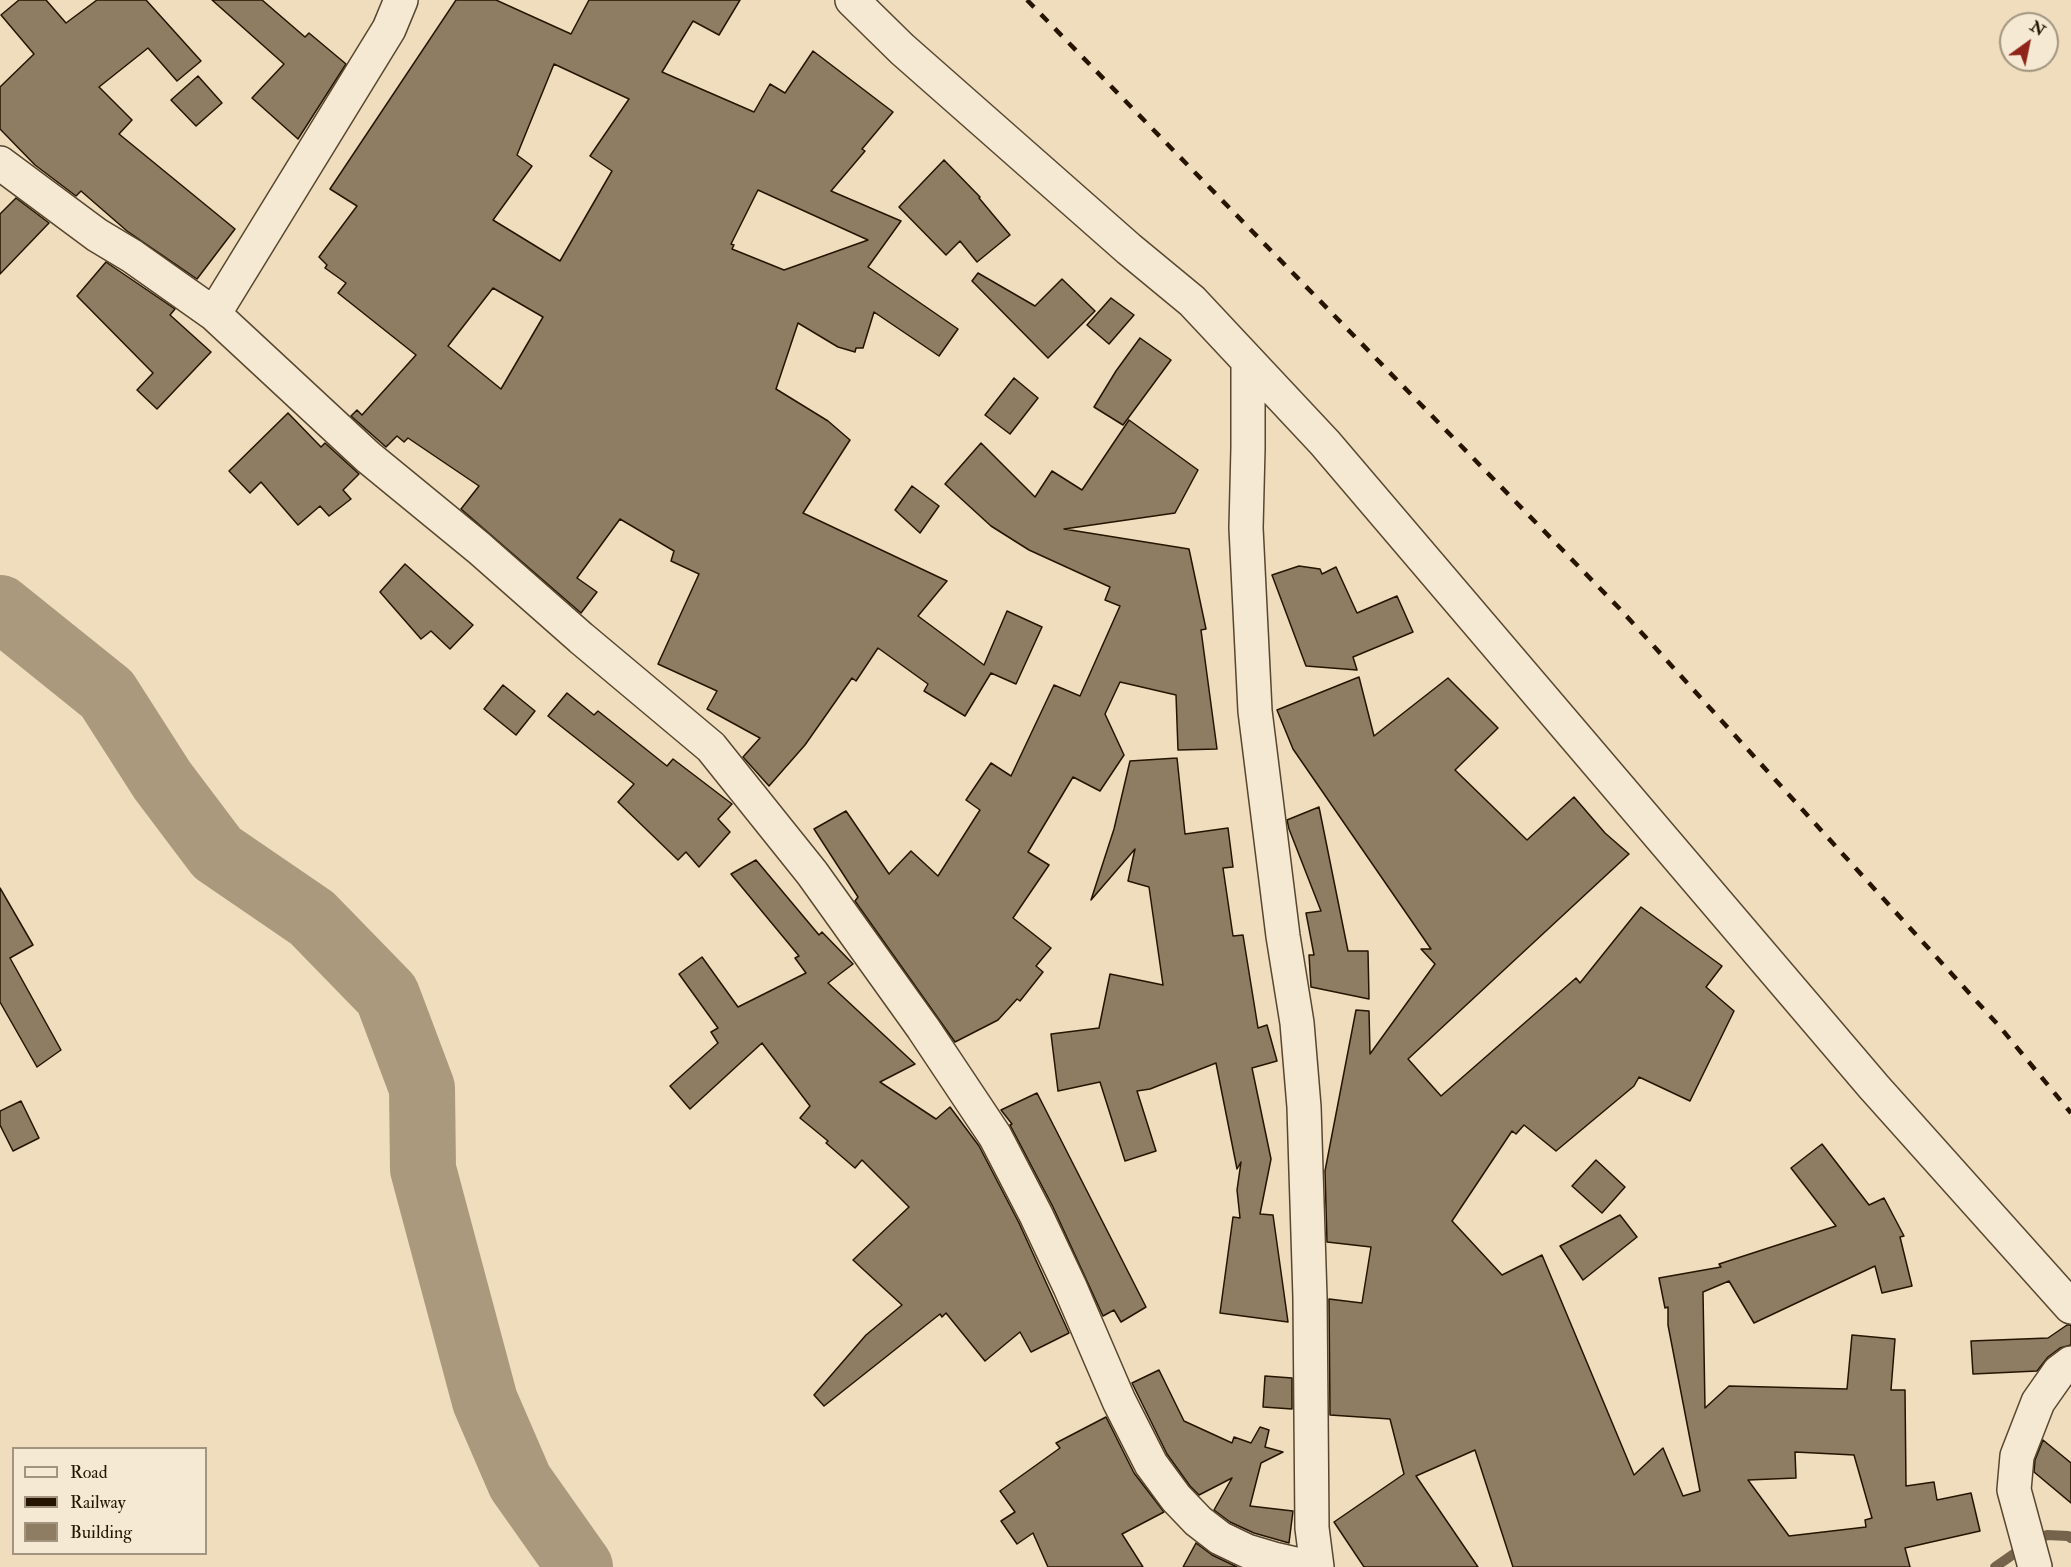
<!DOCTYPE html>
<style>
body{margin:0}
#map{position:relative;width:2071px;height:1567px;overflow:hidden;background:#efddbd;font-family:"IM FELL Double Pica",serif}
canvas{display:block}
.legend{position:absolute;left:12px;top:1447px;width:195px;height:108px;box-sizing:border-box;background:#f5e9d4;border:2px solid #a2947f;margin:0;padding:8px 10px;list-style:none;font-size:18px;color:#251500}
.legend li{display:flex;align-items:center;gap:12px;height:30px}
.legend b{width:30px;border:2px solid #a2947f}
.north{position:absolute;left:1999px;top:12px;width:60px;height:60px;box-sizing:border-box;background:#f5e9d4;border:2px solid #a2947f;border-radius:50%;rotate:33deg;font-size:16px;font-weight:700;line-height:24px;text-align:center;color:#251500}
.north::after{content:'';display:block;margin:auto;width:21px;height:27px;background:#8f2418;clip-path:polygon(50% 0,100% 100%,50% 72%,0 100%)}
</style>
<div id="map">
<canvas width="2071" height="1567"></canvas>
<ul class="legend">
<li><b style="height:8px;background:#f5e9d4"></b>Road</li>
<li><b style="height:8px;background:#251500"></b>Railway</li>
<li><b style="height:16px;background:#8e7d62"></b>Building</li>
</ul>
<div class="north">N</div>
</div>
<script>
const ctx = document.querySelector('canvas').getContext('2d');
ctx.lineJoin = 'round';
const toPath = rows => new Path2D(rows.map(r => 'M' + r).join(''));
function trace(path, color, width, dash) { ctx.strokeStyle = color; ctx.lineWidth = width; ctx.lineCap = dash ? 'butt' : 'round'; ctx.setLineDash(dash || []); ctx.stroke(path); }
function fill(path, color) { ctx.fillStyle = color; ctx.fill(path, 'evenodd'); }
trace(toPath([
 [1995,1567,2028,1544,2047,1535,2068,1536,2071,1538]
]), '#75644b', 10);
trace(toPath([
 [0,608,107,694,162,780,217,853,312,918,387,995,422,1088,423,1169,485,1401,520,1482,580,1567]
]), '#aa997d', 66);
const building = toPath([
 [19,0,46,0,66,23,97,0,146,0,201,61,177,81,148,48,99,87,132,120,119,134,235,229,197,279,127,231,81,191,76,196,35,165,0,129,0,87,34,54,1,15,19,0],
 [212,0,262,0,305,37,309,33,346,64,298,139,252,98,284,64,212,0],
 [456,0,496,0,571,34,589,0,740,0,719,35,693,21,662,72,754,112,770,84,785,93,813,51,893,112,862,149,865,151,831,191,901,221,868,267,958,329,939,356,874,312,863,348,856,348,855,352,838,347,798,323,776,389,828,421,850,440,803,513,947,581,918,616,984,665,1007,611,1042,627,1016,684,991,673,965,716,924,691,928,684,878,648,856,681,852,678,805,745,769,786,743,757,760,738,707,709,717,691,658,664,699,574,671,561,674,551,620,519,577,578,597,592,581,613,461,509,479,486,408,438,404,442,397,436,386,447,351,416,357,410,362,415,416,355,338,293,346,283,325,268,327,265,319,257,357,206,330,189,456,0],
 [554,64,629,99,590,156,612,171,560,261,493,220,532,166,517,155,554,64],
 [758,190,868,240,784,270,732,249,734,245,731,244,758,190],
 [493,288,543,317,501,389,448,346,493,288],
 [198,76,222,103,196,126,171,100,198,76],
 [944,160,980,197,979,198,1010,235,977,262,960,241,946,255,899,207,944,160],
 [16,198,49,223,0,274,0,214,16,198],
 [106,262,175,309,170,315,211,352,157,409,137,390,153,373,77,296,106,262],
 [978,273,1035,306,1062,279,1095,311,1048,358,972,281,978,273],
 [1111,298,1134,315,1109,344,1087,325,1111,298],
 [1140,338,1171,360,1123,425,1094,407,1116,371,1140,338],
 [1014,378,1038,398,1010,434,985,415,1014,378],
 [288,413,321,447,325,443,359,474,343,490,351,499,329,516,320,506,298,525,261,482,250,493,229,471,288,413],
 [1129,420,1198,470,1175,513,1064,529,1189,549,1206,629,1201,630,1217,749,1178,750,1176,695,1120,682,1105,714,1124,755,1100,791,1073,777,1028,852,1049,865,1013,918,1051,948,1036,966,1043,972,1020,1001,1017,999,998,1020,955,1042,855,901,858,897,814,829,846,811,889,874,911,851,938,876,980,810,966,800,991,763,1011,776,1054,685,1080,696,1120,606,1105,600,1110,587,1029,550,991,526,945,484,981,443,1035,497,1052,471,1082,490,1129,420],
 [912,486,939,506,920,533,895,510,912,486],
 [405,564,473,625,450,649,431,631,421,639,380,592,405,564],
 [1299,566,1320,569,1322,574,1336,567,1357,613,1397,596,1413,632,1353,657,1357,670,1306,666,1272,575,1299,566],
 [1359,677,1374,736,1448,678,1498,728,1455,770,1527,840,1574,797,1605,833,1629,854,1408,1059,1441,1096,1576,978,1580,983,1641,907,1722,966,1706,987,1734,1011,1690,1101,1639,1077,1634,1086,1556,1151,1524,1125,1516,1134,1512,1131,1452,1221,1502,1275,1542,1255,1634,1475,1663,1448,1683,1496,1700,1491,1668,1325,1668,1307,1665,1308,1659,1278,1721,1267,1719,1264,1836,1226,1791,1168,1822,1144,1869,1205,1884,1198,1904,1236,1900,1237,1912,1286,1882,1293,1875,1266,1754,1323,1729,1281,1703,1292,1705,1408,1729,1386,1847,1389,1852,1335,1895,1339,1891,1390,1905,1390,1906,1486,1934,1482,1937,1500,1971,1493,1980,1531,1905,1548,1910,1567,1513,1567,1475,1450,1416,1476,1478,1567,1364,1567,1334,1522,1404,1474,1390,1419,1330,1415,1329,1299,1362,1303,1371,1247,1327,1242,1325,1171,1356,1010,1369,1011,1370,1054,1435,964,1421,949,1431,949,1293,749,1277,710,1359,677],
 [1795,1452,1854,1455,1872,1518,1865,1520,1866,1527,1789,1536,1748,1480,1796,1478,1795,1452],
 [503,685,535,711,516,735,484,709,503,685],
 [567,693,594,715,598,711,667,766,673,759,732,804,718,819,730,832,699,867,686,852,678,860,618,802,634,784,548,716,567,693],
 [1177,758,1185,834,1228,828,1233,867,1223,868,1233,936,1243,935,1258,1028,1267,1025,1277,1061,1252,1068,1271,1159,1260,1214,1273,1215,1288,1322,1220,1313,1233,1217,1240,1218,1237,1190,1241,1162,1237,1169,1216,1063,1150,1089,1137,1091,1156,1151,1125,1161,1100,1082,1058,1091,1051,1034,1099,1028,1110,974,1163,985,1149,887,1128,881,1135,849,1091,900,1114,829,1130,761,1177,758],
 [1319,807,1348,951,1368,951,1369,999,1311,987,1309,955,1314,955,1306,913,1321,911,1289,829,1287,820,1319,807],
 [756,860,819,935,822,932,853,964,828,983,915,1064,880,1082,936,1119,950,1107,979,1146,1019,1223,1069,1333,1031,1352,1020,1332,985,1361,946,1313,942,1317,940,1314,824,1406,814,1395,866,1335,902,1305,853,1260,909,1207,862,1160,855,1168,826,1143,828,1141,800,1118,810,1106,762,1043,690,1109,670,1086,718,1043,711,1032,718,1028,679,974,702,957,738,1007,806,973,795,958,799,956,731,874,756,860],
 [0,888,33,945,10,958,61,1050,37,1067,0,1002,0,888],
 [1037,1093,1146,1307,1121,1322,1114,1310,1103,1316,1053,1207,1010,1125,1012,1124,1001,1110,1037,1093],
 [21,1101,39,1138,13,1151,0,1125,0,1111,21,1101],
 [1596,1160,1625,1187,1602,1213,1572,1186,1596,1160],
 [1620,1215,1637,1237,1583,1280,1560,1246,1620,1215],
 [2067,1325,2071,1325,2071,1345,2060,1348,2048,1357,2037,1371,1973,1374,1971,1341,2048,1338,2067,1325],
 [1159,1370,1184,1421,1232,1443,1234,1437,1251,1443,1260,1427,1269,1430,1265,1447,1283,1452,1261,1463,1250,1506,1293,1511,1289,1543,1254,1533,1230,1522,1214,1510,1232,1478,1199,1495,1190,1486,1167,1454,1132,1383,1159,1370],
 [1265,1376,1292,1378,1292,1409,1263,1407,1265,1376],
 [1106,1417,1134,1473,1164,1512,1122,1534,1143,1567,1048,1567,1033,1533,1017,1544,1001,1521,1015,1512,1000,1491,1060,1448,1056,1443,1106,1417],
 [2043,1440,2071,1463,2071,1503,2034,1472,2035,1460,2043,1440],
 [1196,1543,1212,1555,1237,1567,1183,1567,1196,1543]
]);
fill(building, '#8e7d62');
trace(building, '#251500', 1.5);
const minor = toPath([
 [852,0,902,49,1129,249,1192,301,1325,443,1874,1087,2071,1307],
 [0,163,97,235,132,256,214,314,368,457,479,548,581,638,711,747,812,873,923,1028,995,1136,1036,1215,1070,1287,1119,1401,1151,1464,1176,1498,1198,1521,1220,1538,1247,1551,1274,1559,1309,1567],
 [214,314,389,29,401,0],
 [1248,361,1248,448,1246,528,1255,711,1283,936,1297,1023,1304,1107,1310,1298,1312,1528,1317,1567],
 [2035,1567,2014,1490,2017,1456,2038,1402,2059,1372,2071,1363]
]);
trace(minor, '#58472f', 36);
trace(minor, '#f5e9d4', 33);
trace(toPath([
 [1027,0,1620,609,2000,1027,2071,1113]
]), '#251500', 4.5, [10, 10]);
</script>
